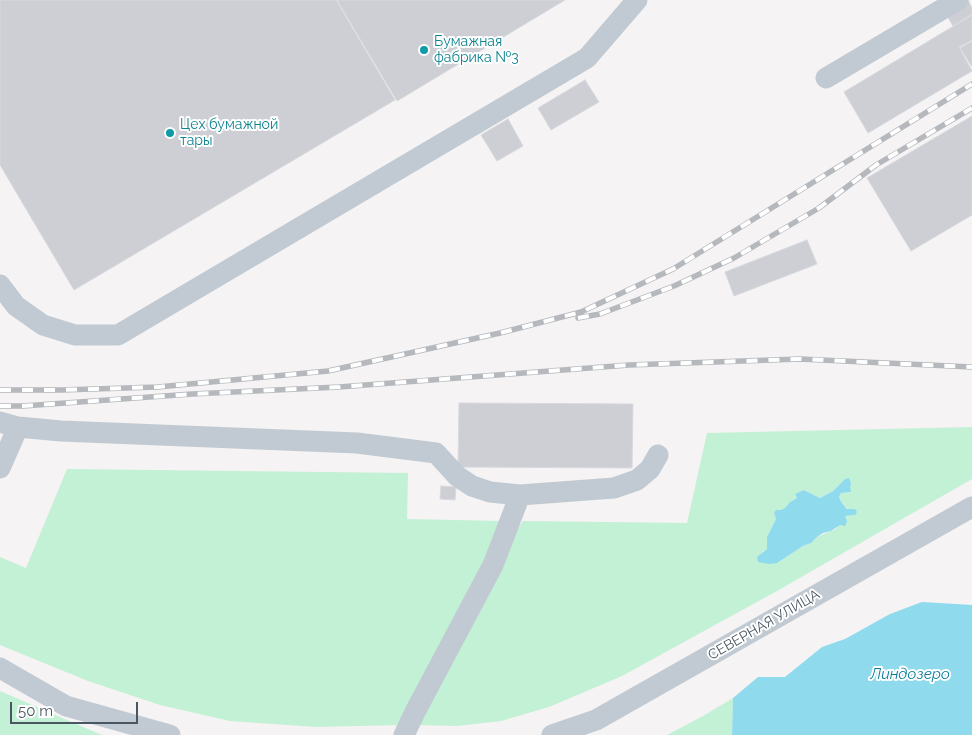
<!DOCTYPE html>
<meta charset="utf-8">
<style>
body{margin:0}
#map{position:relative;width:972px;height:735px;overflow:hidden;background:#f5f3f3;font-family:Raleway,sans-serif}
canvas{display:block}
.scale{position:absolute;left:10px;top:702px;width:128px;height:22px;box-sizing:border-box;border:2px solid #4a5661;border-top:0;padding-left:6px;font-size:15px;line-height:18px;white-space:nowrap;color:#4a5661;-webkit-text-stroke:4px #fff;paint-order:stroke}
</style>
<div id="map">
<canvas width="972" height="735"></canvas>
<div class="scale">50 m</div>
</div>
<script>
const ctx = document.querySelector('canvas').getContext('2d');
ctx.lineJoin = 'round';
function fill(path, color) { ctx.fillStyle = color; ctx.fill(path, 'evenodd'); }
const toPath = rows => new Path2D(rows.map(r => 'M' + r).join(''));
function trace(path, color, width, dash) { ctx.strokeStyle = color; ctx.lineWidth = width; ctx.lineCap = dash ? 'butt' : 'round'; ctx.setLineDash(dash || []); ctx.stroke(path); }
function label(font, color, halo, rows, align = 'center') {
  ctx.font = font + ' Raleway,sans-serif'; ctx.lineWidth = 4; ctx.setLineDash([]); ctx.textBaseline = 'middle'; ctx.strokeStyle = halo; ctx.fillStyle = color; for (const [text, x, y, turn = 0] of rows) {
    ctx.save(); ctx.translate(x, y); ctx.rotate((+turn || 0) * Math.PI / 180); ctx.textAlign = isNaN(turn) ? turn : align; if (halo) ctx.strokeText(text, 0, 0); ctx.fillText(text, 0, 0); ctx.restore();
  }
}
fill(toPath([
 [972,427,972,479,777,591,622,676,549,707,501,721,457,726,413,725,513,536,523,521,687,523,707,433],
 [845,479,851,492,841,493,839,496,842,503,848,509,855,509,855,515,844,516,836,529,817,537,811,543,803,546,777,563,762,552,767,549,767,537,776,519,774,513,786,508,790,502,797,498,795,494,805,490,820,498,833,491],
 [67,469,408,473,407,519,502,521,497,535,402,725,316,727,230,721,160,705,88,681,0,645,0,557,26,568],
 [0,691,97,733,103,735,0,735],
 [733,698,732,735,667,735,703,716]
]), '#c3f1d5');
fill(toPath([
 [849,478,851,483,850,487,851,492,841,493,839,497,842,503,847,509,855,509,857,512,855,515,845,516,847,521,845,526,840,525,831,531,823,533,817,537,811,543,803,546,777,563,769,564,758,562,757,557,767,549,767,537,776,519,774,513,776,510,781,510,785,508,790,502,797,498,795,494,804,490,820,498,833,491,845,479],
 [922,602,972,605,972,735,732,735,733,698,758,677,785,677,822,647,845,639,890,614]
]), '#90daee');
const building = toPath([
 [0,0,336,0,395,100,74,290,0,165,0,0],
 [337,0,565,0,397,101,337,0],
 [968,0,972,8,972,14,953,26,946,14,968,0],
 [972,15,972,40,959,47,972,71,868,133,844,92,972,15],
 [972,41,972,67,960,48,972,41],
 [585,80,599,102,551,130,538,108,585,80],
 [972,116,972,215,911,251,867,178,972,116],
 [508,119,523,146,497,161,481,135,508,119],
 [807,240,817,264,734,296,725,272,807,240],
 [459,403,633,404,632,468,458,467,459,403],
 [441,486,456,487,455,500,440,499,441,486]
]);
fill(building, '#cdcfd5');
trace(building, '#d7d9de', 1);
trace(toPath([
 [826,78,958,0],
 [0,285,16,306,43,325,75,335,118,335,587,58,637,0],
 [0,422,18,427,61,431,357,443,436,453,457,476,472,486,490,492,520,495,614,488,637,480,650,469,658,455],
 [0,468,18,427],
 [0,668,66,706,170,735],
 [404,735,415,712,493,565,520,495],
 [552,735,596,720,972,507]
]), '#c1cad2', 21);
const rail = toPath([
 [578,318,600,314,674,286,734,258,819,208,876,165,972,108],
 [0,390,61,390,158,387,328,371,500,333,581,312,673,269,972,84],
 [0,406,23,406,192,394,339,387,629,365,800,359,972,367]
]);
trace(rail, '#b5b8bd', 5.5);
trace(rail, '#fff', 4, [11]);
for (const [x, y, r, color] of [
 [424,50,5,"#0f9aa8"],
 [170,133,5,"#0f9aa8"]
]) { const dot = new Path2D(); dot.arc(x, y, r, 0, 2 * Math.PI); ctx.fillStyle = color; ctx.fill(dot); trace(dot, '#fff', 2); }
label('14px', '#0d838f', '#fff', [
 ["Бумажная",434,42],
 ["фабрика №3",434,58],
 ["Цех бумажной",180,125],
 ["тары",180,141]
], 'left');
label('14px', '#4a5661', '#fff', [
 ["СЕВЕРНАЯ УЛИЦА",764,625,-30]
]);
label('italic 15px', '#0c7c9b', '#fff', [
 ["Линдозеро",910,674]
]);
</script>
